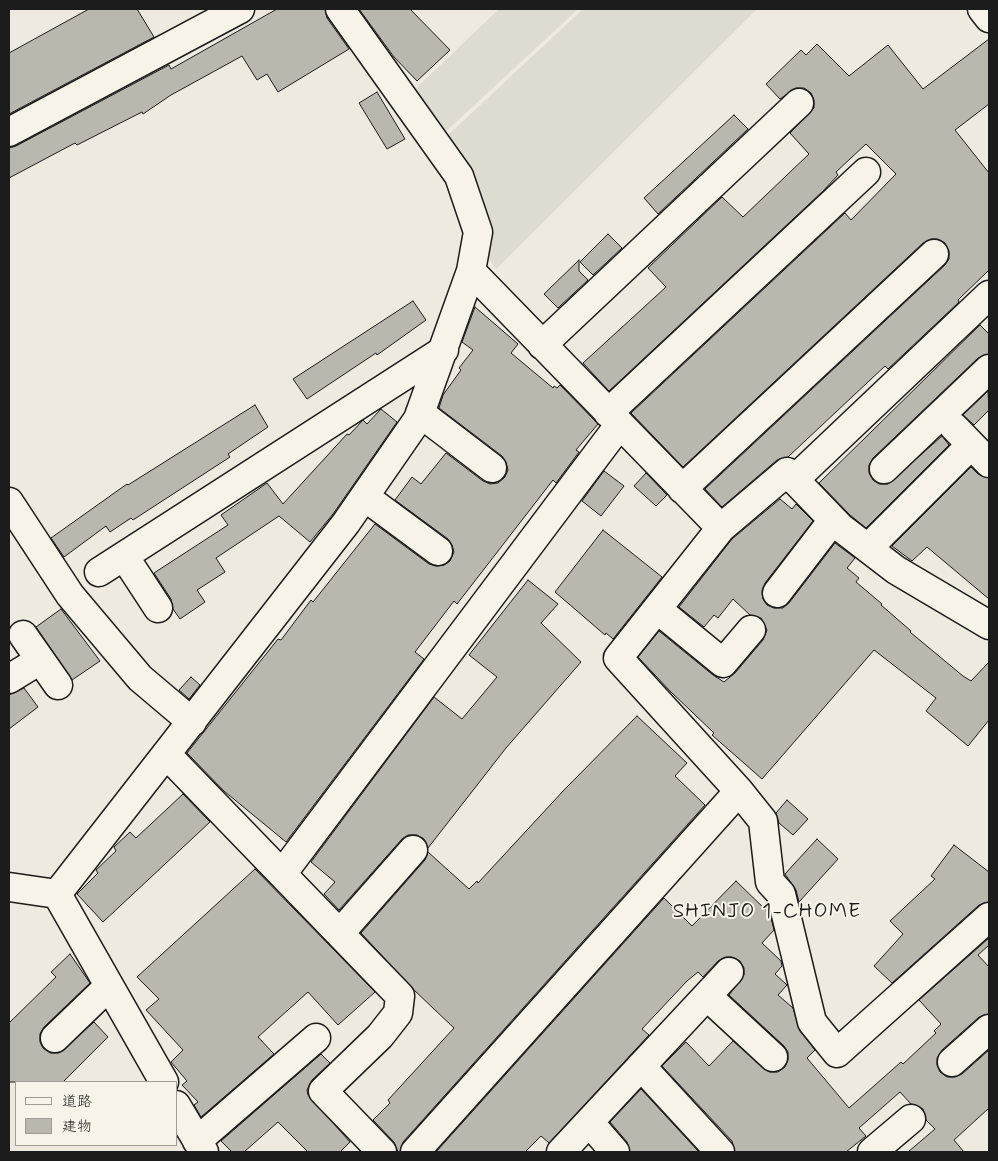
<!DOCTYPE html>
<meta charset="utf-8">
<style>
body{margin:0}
#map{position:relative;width:998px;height:1161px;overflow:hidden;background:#eeeae0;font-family:Mynerve,"Klee One",sans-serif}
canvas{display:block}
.frame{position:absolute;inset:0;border:10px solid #1c1c1c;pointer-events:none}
.legend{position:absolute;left:15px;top:1081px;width:162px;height:65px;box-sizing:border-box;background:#f7f3e8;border:1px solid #9f9d96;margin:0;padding:6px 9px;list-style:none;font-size:15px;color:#1c1c1c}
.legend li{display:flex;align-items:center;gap:10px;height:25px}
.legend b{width:25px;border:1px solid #9f9d96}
</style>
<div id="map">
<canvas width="998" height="1161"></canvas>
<div class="frame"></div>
<ul class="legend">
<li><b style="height:6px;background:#f7f3e8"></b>道路</li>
<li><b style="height:14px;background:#bab7af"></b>建物</li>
</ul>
</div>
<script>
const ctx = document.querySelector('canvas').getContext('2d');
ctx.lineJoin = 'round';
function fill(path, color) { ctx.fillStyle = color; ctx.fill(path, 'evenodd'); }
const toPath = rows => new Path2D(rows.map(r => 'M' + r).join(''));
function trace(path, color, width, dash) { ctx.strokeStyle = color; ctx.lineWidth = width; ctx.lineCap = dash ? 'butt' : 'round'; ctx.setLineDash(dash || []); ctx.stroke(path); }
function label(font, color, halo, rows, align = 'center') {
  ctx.font = font + ' Mynerve,sans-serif'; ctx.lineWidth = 4; ctx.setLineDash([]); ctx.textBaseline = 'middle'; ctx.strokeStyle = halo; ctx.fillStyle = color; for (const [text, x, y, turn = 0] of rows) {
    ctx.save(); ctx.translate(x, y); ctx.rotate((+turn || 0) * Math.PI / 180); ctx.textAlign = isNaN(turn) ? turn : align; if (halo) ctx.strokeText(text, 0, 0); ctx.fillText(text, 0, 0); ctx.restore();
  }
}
fill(toPath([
 [499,9,578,9,441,136,410,94],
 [583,9,757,9,496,269,488,257,482,203,445,138]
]), '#dedbd1');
const building = toPath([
 [89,9,137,9,154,37,9,114,9,53,89,9],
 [277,9,325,9,327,18,349,49,278,92,267,74,257,80,242,56,171,95,143,114,142,112,77,145,75,143,9,178,9,148,16,146,169,65,171,69,277,9],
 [359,9,410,9,450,50,417,81,394,57,359,9],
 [989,39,989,104,955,130,989,173,989,270,958,300,959,302,888,369,885,366,788,457,777,460,722,507,705,489,945,265,949,259,949,251,945,243,938,239,931,239,923,243,683,467,631,413,845,213,851,220,896,174,866,144,836,172,838,175,823,191,609,391,583,363,666,287,648,268,722,197,743,217,809,154,790,133,814,108,814,100,811,93,804,88,796,88,780,99,766,84,801,50,806,55,817,44,849,76,888,45,923,89,989,39],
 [377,92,405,139,387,149,359,103,377,92],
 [734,115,748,129,658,214,644,198,734,115],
 [608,234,622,248,593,275,580,262,608,234],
 [579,260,579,271,588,280,558,308,544,294,579,260],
 [413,301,426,320,377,355,376,353,307,399,293,379,413,301],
 [475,307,518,344,511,353,553,388,554,386,557,388,560,385,598,424,576,450,579,452,556,483,553,480,457,604,454,601,415,652,424,659,286,842,224,791,187,753,278,639,281,640,311,600,313,602,375,524,429,564,436,566,444,565,450,561,454,552,452,545,448,539,395,500,412,477,421,484,446,453,483,481,490,484,498,483,505,477,508,470,506,462,502,456,439,408,443,395,461,370,459,368,473,350,462,342,475,307],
 [980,325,989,334,989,354,978,358,873,458,869,465,869,473,873,480,879,484,888,484,942,436,949,445,866,528,850,515,819,483,980,325],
 [988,391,989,410,974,425,963,415,988,391],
 [255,405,268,427,228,454,230,457,133,520,131,518,110,532,106,526,64,557,51,538,127,484,128,485,255,405],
 [381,409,397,422,333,514,310,542,279,516,216,558,225,572,197,590,205,602,180,619,173,609,171,599,154,573,228,525,221,515,267,483,283,504,347,434,349,435,363,420,367,424,381,409],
 [971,467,978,474,989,478,989,599,927,547,912,561,892,546,971,467],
 [604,471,624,486,601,516,582,501,604,471],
 [646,473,667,495,656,506,634,486,646,473],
 [780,499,792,509,796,504,813,521,765,583,762,591,763,599,767,605,774,608,783,608,789,603,835,543,855,558,847,568,859,578,856,582,882,604,881,605,911,631,910,632,963,676,971,681,989,662,989,720,968,746,926,711,936,698,874,650,762,779,712,735,714,733,670,691,638,657,659,631,713,675,724,682,735,673,763,640,767,630,761,618,750,615,733,599,718,618,714,615,704,627,679,607,732,539,780,499],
 [603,530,662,577,613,639,606,633,605,635,555,592,603,530],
 [528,580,558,604,541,623,581,662,506,748,428,848,424,839,417,835,408,835,402,839,339,910,324,894,335,882,311,862,434,697,462,719,497,677,469,655,528,580],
 [61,609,100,661,72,680,36,627,61,609],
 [191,677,200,685,189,699,179,690,191,677],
 [24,688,38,707,9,729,9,695,24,688],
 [637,716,687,763,675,776,705,805,403,1142,400,1152,398,1152,394,1142,373,1120,390,1103,388,1100,454,1028,415,991,361,933,425,860,428,852,469,889,477,881,478,883,564,790,637,716],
 [183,794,210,822,103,922,77,894,98,873,96,870,116,851,114,847,130,832,136,838,183,794],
 [787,800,808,819,793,835,779,823,776,813,787,800],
 [817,839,838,859,799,902,796,890,785,874,817,839],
 [954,845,989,872,989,902,979,905,892,983,874,966,903,934,890,921,935,879,931,876,954,845],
 [255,869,375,992,338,1025,308,992,258,1037,274,1054,201,1117,194,1105,198,1102,182,1085,187,1081,171,1062,183,1050,146,1010,159,999,137,977,255,869],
 [736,881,770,914,774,930,762,943,781,961,782,966,775,974,787,985,778,995,793,1008,800,1031,815,1050,807,1058,849,1108,901,1062,903,1064,936,1033,934,1031,941,1024,919,1000,989,938,989,945,978,955,989,967,989,1014,979,1017,942,1050,937,1058,937,1065,940,1072,947,1077,955,1077,962,1074,989,1050,989,1108,954,1140,964,1152,908,1152,935,1129,926,1120,923,1109,911,1104,900,1092,859,1128,866,1136,846,1152,735,1152,732,1141,662,1066,686,1042,709,1066,733,1041,769,1072,778,1072,785,1067,788,1060,788,1052,784,1046,729,995,744,975,744,968,740,961,732,957,725,957,718,961,703,977,698,972,687,981,642,1029,649,1035,549,1143,541,1136,525,1152,436,1152,664,898,692,926,736,881],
 [70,954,90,983,44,1027,40,1034,40,1042,43,1048,50,1053,59,1053,94,1022,108,1037,63,1082,9,1082,9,1023,56,977,51,972,70,954],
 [321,1054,330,1063,312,1080,307,1090,308,1095,350,1142,340,1152,308,1152,278,1122,244,1152,232,1152,221,1141,321,1054],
 [641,1089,699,1152,630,1152,627,1142,610,1122,641,1089]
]);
fill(building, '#bab7af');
trace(building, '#1c1c1c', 1);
const minor = toPath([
 [982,9,989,18],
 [9,132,240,9],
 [471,271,721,528],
 [542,345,799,103],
 [420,413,492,468],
 [608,413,866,172],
 [954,427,989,463],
 [884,469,989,369],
 [794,480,989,295],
 [682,489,934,254],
 [365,497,438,551],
 [9,502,70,595,140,678,192,722],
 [868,548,971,445],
 [124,556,158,608],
 [99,572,444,350],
 [777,593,833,520],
 [657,609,723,663,751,630],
 [23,635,58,685],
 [9,679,40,660],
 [166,754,400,996,398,1013,380,1036,323,1091,382,1152],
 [739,791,763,821,770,882,781,894,812,1022,837,1053,989,917],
 [282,874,620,424],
 [9,887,57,894],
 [57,894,346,523,418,419,471,271,478,232,459,176,340,9],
 [57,894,164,1082],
 [340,933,413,850],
 [707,996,773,1057],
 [55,1038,109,986],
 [952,1062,989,1029],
 [641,1066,720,1152],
 [176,1105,204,1152],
 [589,1122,615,1152],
 [197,1141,316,1038],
 [415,1152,739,791,618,658,721,528,787,472,840,527,896,570,989,625],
 [561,1152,729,972],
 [872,1152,911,1119]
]);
trace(minor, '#1c1c1c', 31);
trace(minor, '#f7f3e8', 28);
ctx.letterSpacing = '1px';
label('21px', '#1c1c1c', '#f7f3e8', [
 ["SHINJO 1-CHOME",767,913]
]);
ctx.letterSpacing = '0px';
</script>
